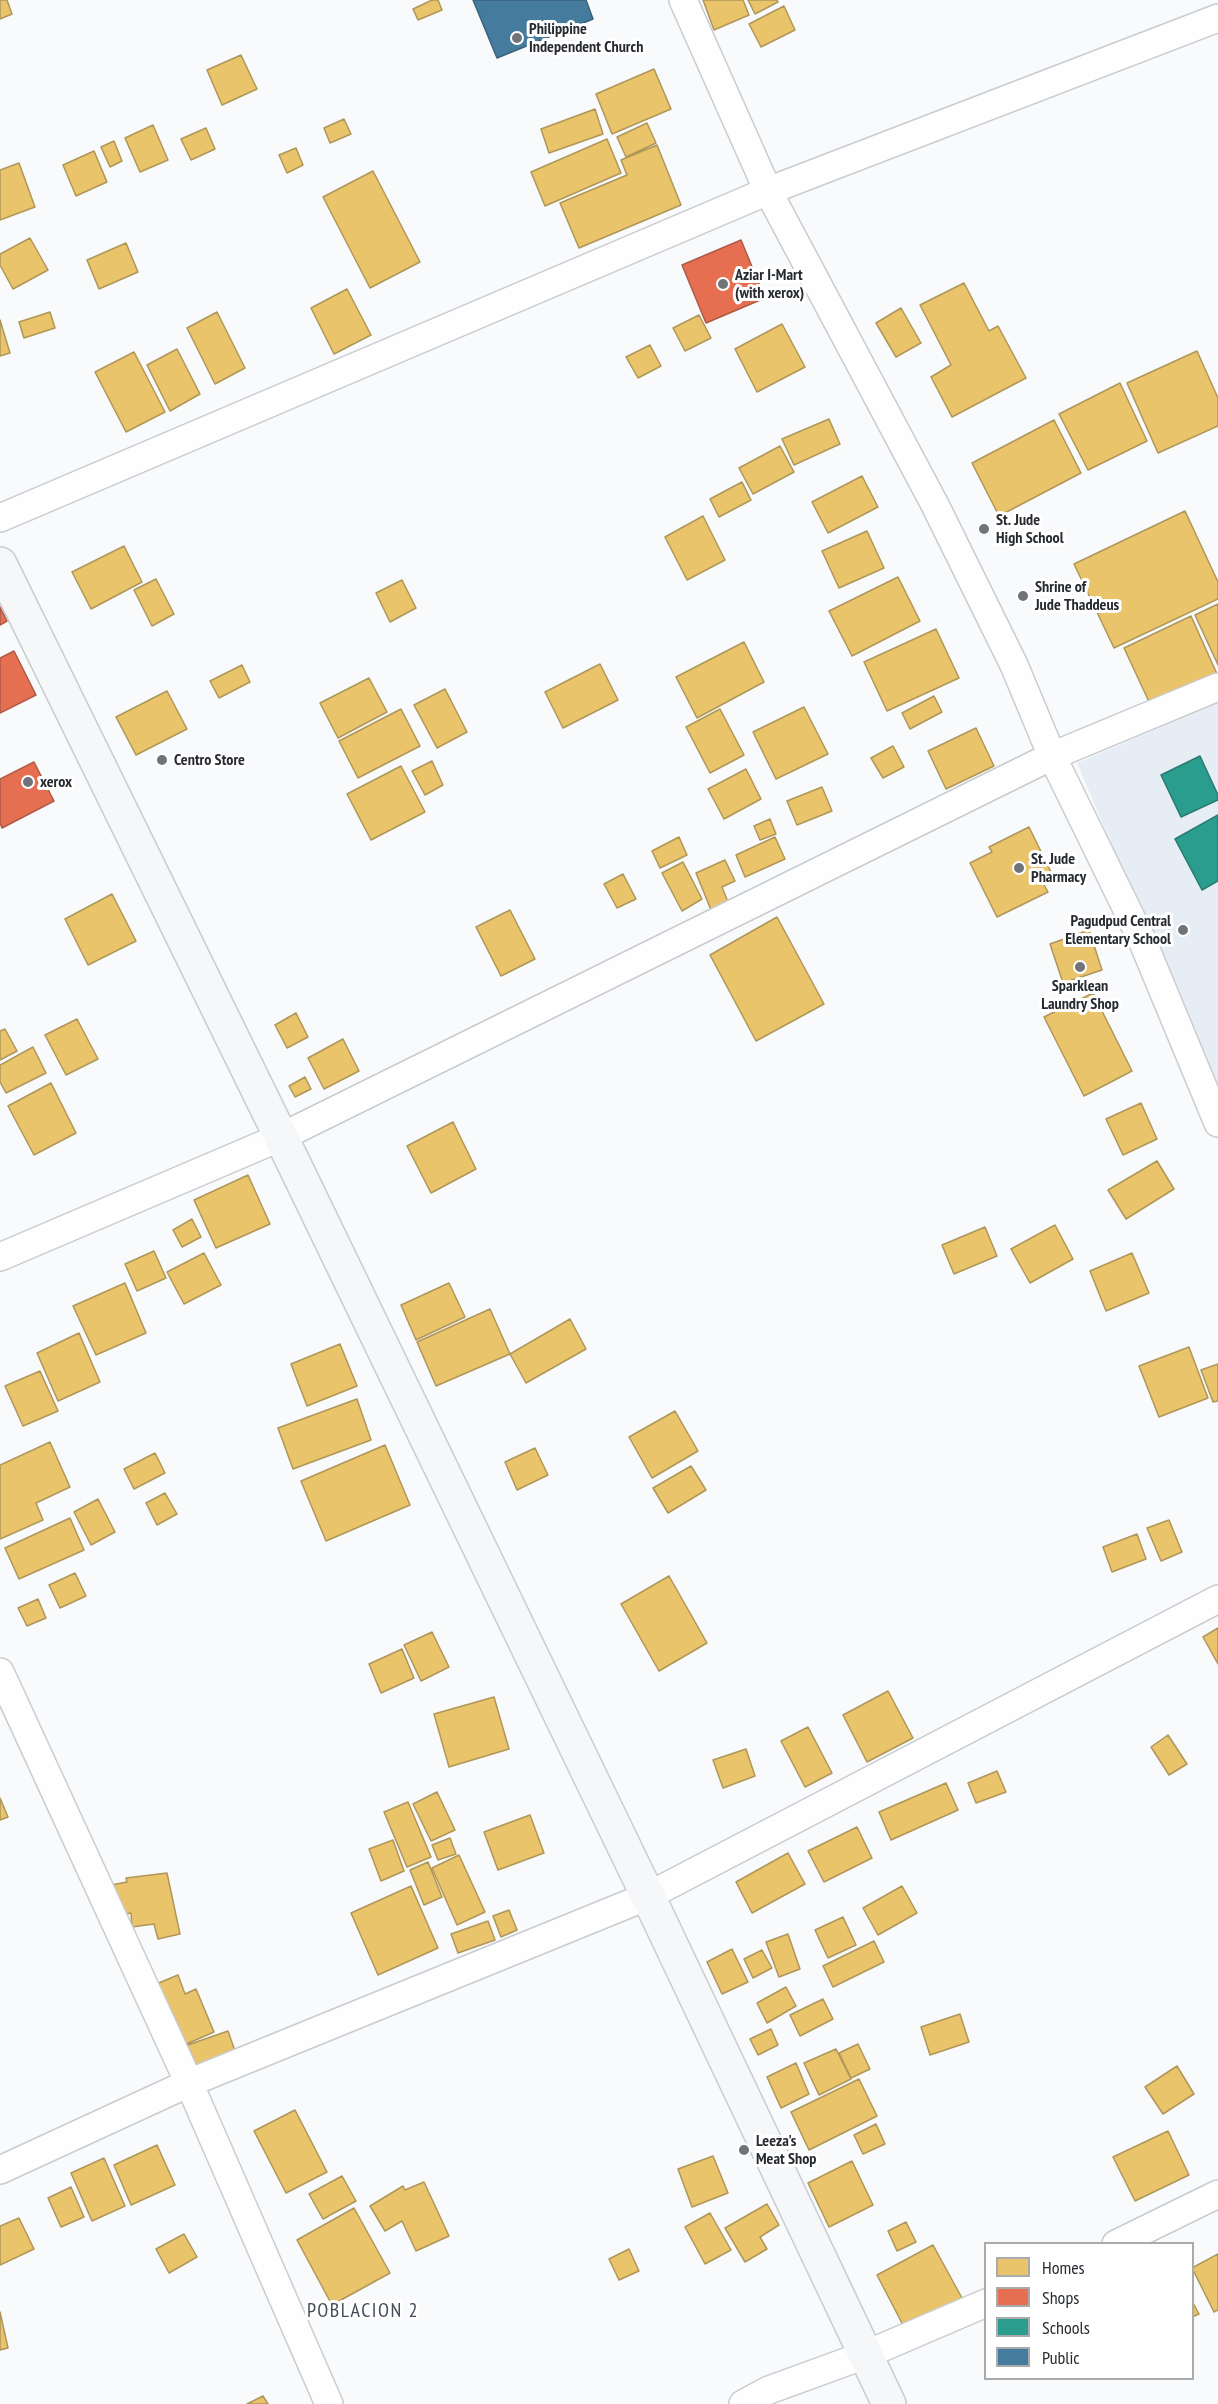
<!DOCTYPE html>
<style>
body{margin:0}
#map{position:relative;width:1218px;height:2404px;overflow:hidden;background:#f9fafc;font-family:"PT Sans Narrow",sans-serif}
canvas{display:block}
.legend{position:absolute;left:984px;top:2242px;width:210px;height:138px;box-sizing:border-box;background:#fff;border:2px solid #a9aaac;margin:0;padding:8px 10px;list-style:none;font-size:18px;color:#272b30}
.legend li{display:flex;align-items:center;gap:12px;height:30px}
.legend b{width:30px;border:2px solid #a9aaac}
</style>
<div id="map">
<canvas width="1218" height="2404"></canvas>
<ul class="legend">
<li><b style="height:16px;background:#e9c46a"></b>Homes</li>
<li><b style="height:16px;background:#e76f51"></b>Shops</li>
<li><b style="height:16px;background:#2a9d8f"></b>Schools</li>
<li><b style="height:16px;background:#457b9d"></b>Public</li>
</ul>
</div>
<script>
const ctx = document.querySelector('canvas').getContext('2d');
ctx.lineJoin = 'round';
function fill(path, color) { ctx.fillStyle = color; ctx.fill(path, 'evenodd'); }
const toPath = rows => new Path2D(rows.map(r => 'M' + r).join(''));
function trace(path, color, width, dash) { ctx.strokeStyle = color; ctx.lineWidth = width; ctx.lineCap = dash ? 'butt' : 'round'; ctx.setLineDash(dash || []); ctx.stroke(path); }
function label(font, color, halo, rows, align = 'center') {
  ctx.font = font + ' "PT Sans Narrow",sans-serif'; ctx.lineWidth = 6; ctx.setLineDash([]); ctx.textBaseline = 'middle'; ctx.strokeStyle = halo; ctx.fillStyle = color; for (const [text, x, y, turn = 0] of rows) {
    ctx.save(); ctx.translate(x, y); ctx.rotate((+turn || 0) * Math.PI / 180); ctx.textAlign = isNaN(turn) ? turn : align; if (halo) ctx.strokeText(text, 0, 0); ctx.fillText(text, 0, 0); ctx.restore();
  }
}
fill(toPath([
 [1218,703,1218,1097,1077,763]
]), '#e7edf5');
const homes = toPath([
 [0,0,7,0,12,14,0,19,0,0],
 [432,0,438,0,442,10,418,20,413,9,432,0],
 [703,0,743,0,749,15,714,30,703,0],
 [748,0,777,0,778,2,755,14,748,0],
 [784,6,795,30,761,47,749,24,784,6],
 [241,55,257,89,222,105,207,70,241,55],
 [654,69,671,109,612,134,596,94,654,69],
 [595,109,603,134,549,153,541,129,595,109],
 [344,119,351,134,330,143,324,128,344,119],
 [647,123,656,143,626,157,617,137,647,123],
 [153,125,168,160,140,172,125,138,153,125],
 [206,128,215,149,191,160,181,139,206,128],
 [607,139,621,173,545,206,531,172,607,139],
 [114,141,122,161,110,167,101,147,114,141],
 [657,145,681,205,579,248,560,203,627,175,621,160,657,145],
 [296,148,303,165,287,173,279,155,296,148],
 [94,151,107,182,76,196,63,165,94,151],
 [19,163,35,207,0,220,0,170,19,163],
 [373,171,420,262,370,288,323,197,373,171],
 [30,238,48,270,13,289,0,265,0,254,30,238],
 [126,243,138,272,99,289,87,260,126,243],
 [964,283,989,331,998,326,1026,378,952,417,931,377,951,365,920,305,964,283],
 [347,289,371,335,334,354,311,308,347,289],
 [901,308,921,343,896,357,876,323,901,308],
 [50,312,55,328,24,338,19,322,50,312],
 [217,312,245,368,215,384,187,328,217,312],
 [699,315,711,338,685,351,673,328,699,315],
 [0,320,10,353,0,356,0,320],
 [782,324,805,367,757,392,735,349,782,324],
 [650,345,661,366,638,378,626,357,650,345],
 [177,349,200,394,170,411,147,365,177,349],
 [1197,351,1218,398,1218,426,1158,453,1127,383,1197,351],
 [134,352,165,412,126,432,95,372,134,352],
 [1120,383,1147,441,1088,470,1059,414,1120,383],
 [829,419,840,444,794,465,782,439,829,419],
 [1054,420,1081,473,999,516,972,463,1054,420],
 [780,446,794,472,753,494,739,468,780,446],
 [862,476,878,507,828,533,812,502,862,476],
 [742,482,751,500,719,517,710,499,742,482],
 [1185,511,1218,582,1218,599,1114,648,1074,564,1185,511],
 [703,516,725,560,687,580,665,537,703,516],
 [867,531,884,568,839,588,822,551,867,531],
 [124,546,142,582,91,609,72,572,124,546],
 [898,577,920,621,852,656,829,611,898,577],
 [156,579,174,614,152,626,134,590,156,579],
 [402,580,416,608,390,622,376,593,402,580],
 [1218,604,1218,665,1195,615,1218,604],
 [1191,616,1217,674,1151,706,1124,648,1191,616],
 [936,629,959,678,887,711,864,662,936,629],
 [744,642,764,682,697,718,676,677,744,642],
 [600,664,618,700,563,728,545,692,600,664],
 [242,665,250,682,219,698,210,681,242,665],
 [369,678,387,712,338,738,320,703,369,678],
 [445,689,467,732,437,748,414,705,445,689],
 [167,691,187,729,136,755,116,717,167,691],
 [934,696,942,712,910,729,902,713,934,696],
 [804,707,828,754,776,779,753,732,804,707],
 [401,709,420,746,358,778,339,741,401,709],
 [720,709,744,755,710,773,686,727,720,709],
 [976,728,994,766,946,789,928,751,976,728],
 [893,746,904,767,883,778,871,758,893,746],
 [432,761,443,785,425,795,412,771,432,761],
 [401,766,425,812,371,840,347,794,401,766],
 [746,769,761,799,724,819,708,789,746,769],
 [822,787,832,811,797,825,787,801,822,787],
 [770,819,776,834,760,840,754,826,770,819],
 [1029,827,1051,872,1040,877,1048,892,997,917,970,863,992,852,989,847,1029,827],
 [679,837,687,855,660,868,652,851,679,837],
 [775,837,785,859,745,877,736,855,775,837],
 [725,860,735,881,722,887,728,902,711,910,696,873,725,860],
 [683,862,702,899,682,911,662,873,683,862],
 [623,874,636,899,617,908,604,884,623,874],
 [112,894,136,941,88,965,65,919,112,894],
 [510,910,535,959,501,976,476,927,510,910],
 [777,917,824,1004,756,1041,710,955,777,917],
 [1089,930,1102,970,1063,983,1050,944,1089,930],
 [1093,993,1132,1071,1084,1096,1044,1017,1093,993],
 [296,1013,308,1037,287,1048,275,1025,296,1013],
 [77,1019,98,1059,66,1075,45,1035,77,1019],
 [5,1029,17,1051,0,1060,0,1031,5,1029],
 [343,1039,359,1071,324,1089,308,1058,343,1039],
 [33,1047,46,1073,6,1093,0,1082,0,1065,33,1047],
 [305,1077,311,1089,295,1097,289,1086,305,1077],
 [51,1083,76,1133,34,1155,8,1106,51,1083],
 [1141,1103,1157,1139,1123,1155,1106,1119,1141,1103],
 [453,1122,476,1169,431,1193,407,1146,453,1122],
 [1157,1161,1174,1189,1126,1219,1108,1190,1157,1161],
 [248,1175,270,1224,216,1248,194,1200,248,1175],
 [192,1219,201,1237,182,1247,173,1230,192,1219],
 [1055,1225,1073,1259,1030,1283,1011,1249,1055,1225],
 [985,1227,997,1256,954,1274,942,1245,985,1227],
 [154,1251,166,1278,137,1291,125,1264,154,1251],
 [204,1253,221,1285,184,1304,167,1272,204,1253],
 [1132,1253,1149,1293,1106,1311,1090,1271,1132,1253],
 [125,1283,146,1333,96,1355,73,1306,125,1283],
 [449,1283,465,1317,416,1340,401,1305,449,1283],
 [490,1309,510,1354,436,1386,417,1342,490,1309],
 [570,1319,586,1349,526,1383,510,1354,570,1319],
 [79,1333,100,1382,58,1401,37,1353,79,1333],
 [340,1344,357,1386,307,1406,291,1364,340,1344],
 [1189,1347,1208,1398,1159,1417,1139,1366,1189,1347],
 [1218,1364,1218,1401,1213,1402,1201,1370,1218,1364],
 [40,1371,58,1411,23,1426,5,1386,40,1371],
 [357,1399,371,1440,293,1469,278,1428,357,1399],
 [675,1411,698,1451,652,1478,629,1437,675,1411],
 [50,1442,70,1487,36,1503,43,1520,0,1539,0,1465,50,1442],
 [385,1445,410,1505,326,1541,301,1481,385,1445],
 [535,1448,548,1475,517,1490,505,1462,535,1448],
 [155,1453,165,1473,134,1489,124,1469,155,1453],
 [691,1466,706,1490,668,1513,653,1488,691,1466],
 [165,1493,177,1514,157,1525,146,1503,165,1493],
 [98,1499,115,1532,91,1545,74,1512,98,1499],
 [70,1518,84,1550,19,1579,5,1548,70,1518],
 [1169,1520,1182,1552,1161,1561,1147,1528,1169,1520],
 [1137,1534,1146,1559,1112,1572,1103,1547,1137,1534],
 [75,1573,86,1596,60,1608,49,1585,75,1573],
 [669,1576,707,1643,659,1671,621,1604,669,1576],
 [38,1599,46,1618,27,1626,18,1608,38,1599],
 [1218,1628,1218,1664,1203,1637,1218,1628],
 [432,1632,449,1667,421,1681,404,1645,432,1632],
 [402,1649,414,1678,381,1693,369,1664,402,1649],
 [888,1691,913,1738,867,1762,843,1715,888,1691],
 [494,1697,509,1749,449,1767,434,1714,494,1697],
 [808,1727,832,1773,805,1787,781,1741,808,1727],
 [1168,1735,1187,1764,1169,1775,1151,1747,1168,1735],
 [746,1749,755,1776,723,1788,713,1760,746,1749],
 [997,1771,1006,1792,976,1803,968,1783,997,1771],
 [946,1783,958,1810,891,1840,879,1812,946,1783],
 [437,1792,455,1830,431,1841,413,1804,437,1792],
 [0,1798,8,1817,0,1820,0,1798],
 [408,1802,431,1857,407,1867,384,1812,408,1802],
 [530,1815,544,1853,498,1870,484,1832,530,1815],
 [857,1827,872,1858,824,1882,808,1851,857,1827],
 [450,1838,456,1854,438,1860,432,1845,450,1838],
 [393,1840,404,1871,381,1881,369,1849,393,1840],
 [788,1853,805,1884,752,1913,736,1882,788,1853],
 [459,1855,485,1912,457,1925,432,1868,459,1855],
 [428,1862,442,1897,424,1905,410,1870,428,1862],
 [167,1873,180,1934,158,1939,154,1924,132,1927,131,1913,118,1916,111,1885,127,1882,126,1878,167,1873],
 [411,1886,438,1948,378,1975,351,1913,411,1886],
 [902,1886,917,1913,878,1935,863,1908,902,1886],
 [509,1910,517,1930,501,1937,493,1916,509,1910],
 [843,1917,856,1945,828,1958,815,1930,843,1917],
 [488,1921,495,1940,458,1953,451,1934,488,1921],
 [788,1934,800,1969,779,1977,766,1942,788,1934],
 [874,1941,884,1962,833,1987,823,1966,874,1941],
 [732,1949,748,1982,722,1994,707,1962,732,1949],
 [762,1950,772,1968,753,1978,744,1959,762,1950],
 [178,1975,185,1994,196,1989,214,2032,175,2049,149,1987,178,1975],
 [786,1987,796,2006,767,2023,757,2003,786,1987],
 [823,1999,833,2019,800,2036,790,2015,823,1999],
 [960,2014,969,2042,930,2055,921,2027,960,2014],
 [771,2029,778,2045,758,2055,750,2039,771,2029],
 [228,2031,236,2054,190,2071,182,2047,228,2031],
 [858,2044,870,2069,851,2078,839,2053,858,2044],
 [836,2049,851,2079,819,2095,804,2063,836,2049],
 [796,2063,809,2094,781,2108,767,2077,796,2063],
 [1177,2066,1194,2094,1163,2114,1145,2087,1177,2066],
 [859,2079,877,2116,809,2150,791,2112,859,2079],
 [295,2110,327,2172,286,2193,254,2131,295,2110],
 [876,2124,885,2144,863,2154,854,2135,876,2124],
 [1168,2131,1189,2175,1135,2201,1113,2157,1168,2131],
 [157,2145,175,2185,131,2205,114,2165,157,2145],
 [713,2156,728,2193,692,2207,678,2169,713,2156],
 [104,2158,125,2206,92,2221,71,2173,104,2158],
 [852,2161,873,2205,829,2227,808,2183,852,2161],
 [342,2176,356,2201,323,2219,309,2194,342,2176],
 [424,2182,449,2236,416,2251,402,2221,385,2231,370,2206,403,2186,405,2190,424,2182],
 [71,2187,84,2217,61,2227,48,2198,71,2187],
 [767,2204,779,2225,760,2237,767,2249,745,2262,725,2228,767,2204],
 [354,2208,390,2273,332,2305,297,2240,354,2208],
 [710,2213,731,2250,705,2264,685,2227,710,2213],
 [19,2218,34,2249,0,2265,0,2226,19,2218],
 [906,2222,916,2242,897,2251,888,2231,906,2222],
 [184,2234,197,2257,169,2273,156,2249,184,2234],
 [933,2245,962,2298,905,2329,877,2275,933,2245],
 [629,2249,639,2271,619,2280,609,2259,629,2249],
 [1218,2254,1218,2310,1214,2312,1192,2268,1218,2254],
 [1192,2301,1199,2314,1192,2317,1192,2301],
 [0,2312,8,2348,0,2350,0,2312],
 [263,2396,268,2404,247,2404,263,2396]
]);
fill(homes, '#e9c46a');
trace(homes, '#af9659', 1.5);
const shops = toPath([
 [741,240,765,298,706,323,682,265,741,240],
 [0,607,7,621,0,625,0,607],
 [14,651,36,695,0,713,0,658,14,651],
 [34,762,54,801,2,828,0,823,0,779,34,762]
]);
fill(shops, '#e76f51');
trace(shops, '#ad5b47', 1.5);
const schools = toPath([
 [1200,756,1218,795,1218,800,1181,817,1161,775,1200,756],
 [1218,815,1218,881,1202,890,1175,839,1218,815]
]);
fill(schools, '#2a9d8f');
trace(schools, '#297b72', 1.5);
const public = toPath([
 [473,0,586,0,593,19,497,58,473,0]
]);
fill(public, '#457b9d');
trace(public, '#3c637c', 1.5);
const minor = toPath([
 [683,0,768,191,935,505,1014,665,1052,756,1142,940,1218,1123],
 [0,518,768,191,1218,18],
 [0,1257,281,1137,1052,756,1218,687],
 [0,1672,189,2083,329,2404],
 [0,2170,189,2083,648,1896,1218,1599],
 [1116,2244,1218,2194],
 [743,2404,769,2390,865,2355,986,2303]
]);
const secondary = toPath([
 [0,564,281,1137,648,1896,889,2404]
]);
trace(minor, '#c9cccf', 30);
trace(secondary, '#c9cccf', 36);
trace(minor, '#fefeff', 27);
trace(secondary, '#f5f7f9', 33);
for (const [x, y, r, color] of [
 [517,38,6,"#707377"],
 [723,284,6,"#707377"],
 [984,529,6,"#707377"],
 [1023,596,6,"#707377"],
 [162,760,6,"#707377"],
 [28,782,6,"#707377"],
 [1019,868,6,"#707377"],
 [1183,930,6,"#707377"],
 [1080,967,6,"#707377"],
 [744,2150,6,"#707377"]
]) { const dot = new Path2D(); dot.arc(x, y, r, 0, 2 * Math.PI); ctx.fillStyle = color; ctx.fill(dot); trace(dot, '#fff', 2); }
label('bold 16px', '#272b30', '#fff', [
 ["Philippine",529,29],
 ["Independent Church",529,47],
 ["Aziar I-Mart",735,275],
 ["(with xerox)",735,293],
 ["St. Jude",996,520],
 ["High School",996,538],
 ["Shrine of",1035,587],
 ["Jude Thaddeus",1035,605],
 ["Centro Store",174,760],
 ["xerox",40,782],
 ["St. Jude",1031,859],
 ["Pharmacy",1031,877],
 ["Pagudpud Central",1171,921,"right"],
 ["Elementary School",1171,939,"right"],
 ["Sparklean",1080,986,"center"],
 ["Laundry Shop",1080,1004,"center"],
 ["Leeza's",756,2141],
 ["Meat Shop",756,2159]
], 'left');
ctx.letterSpacing = '1.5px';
label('20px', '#434c57', '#fff', [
 ["POBLACION 2",363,2311]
]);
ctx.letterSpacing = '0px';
</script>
